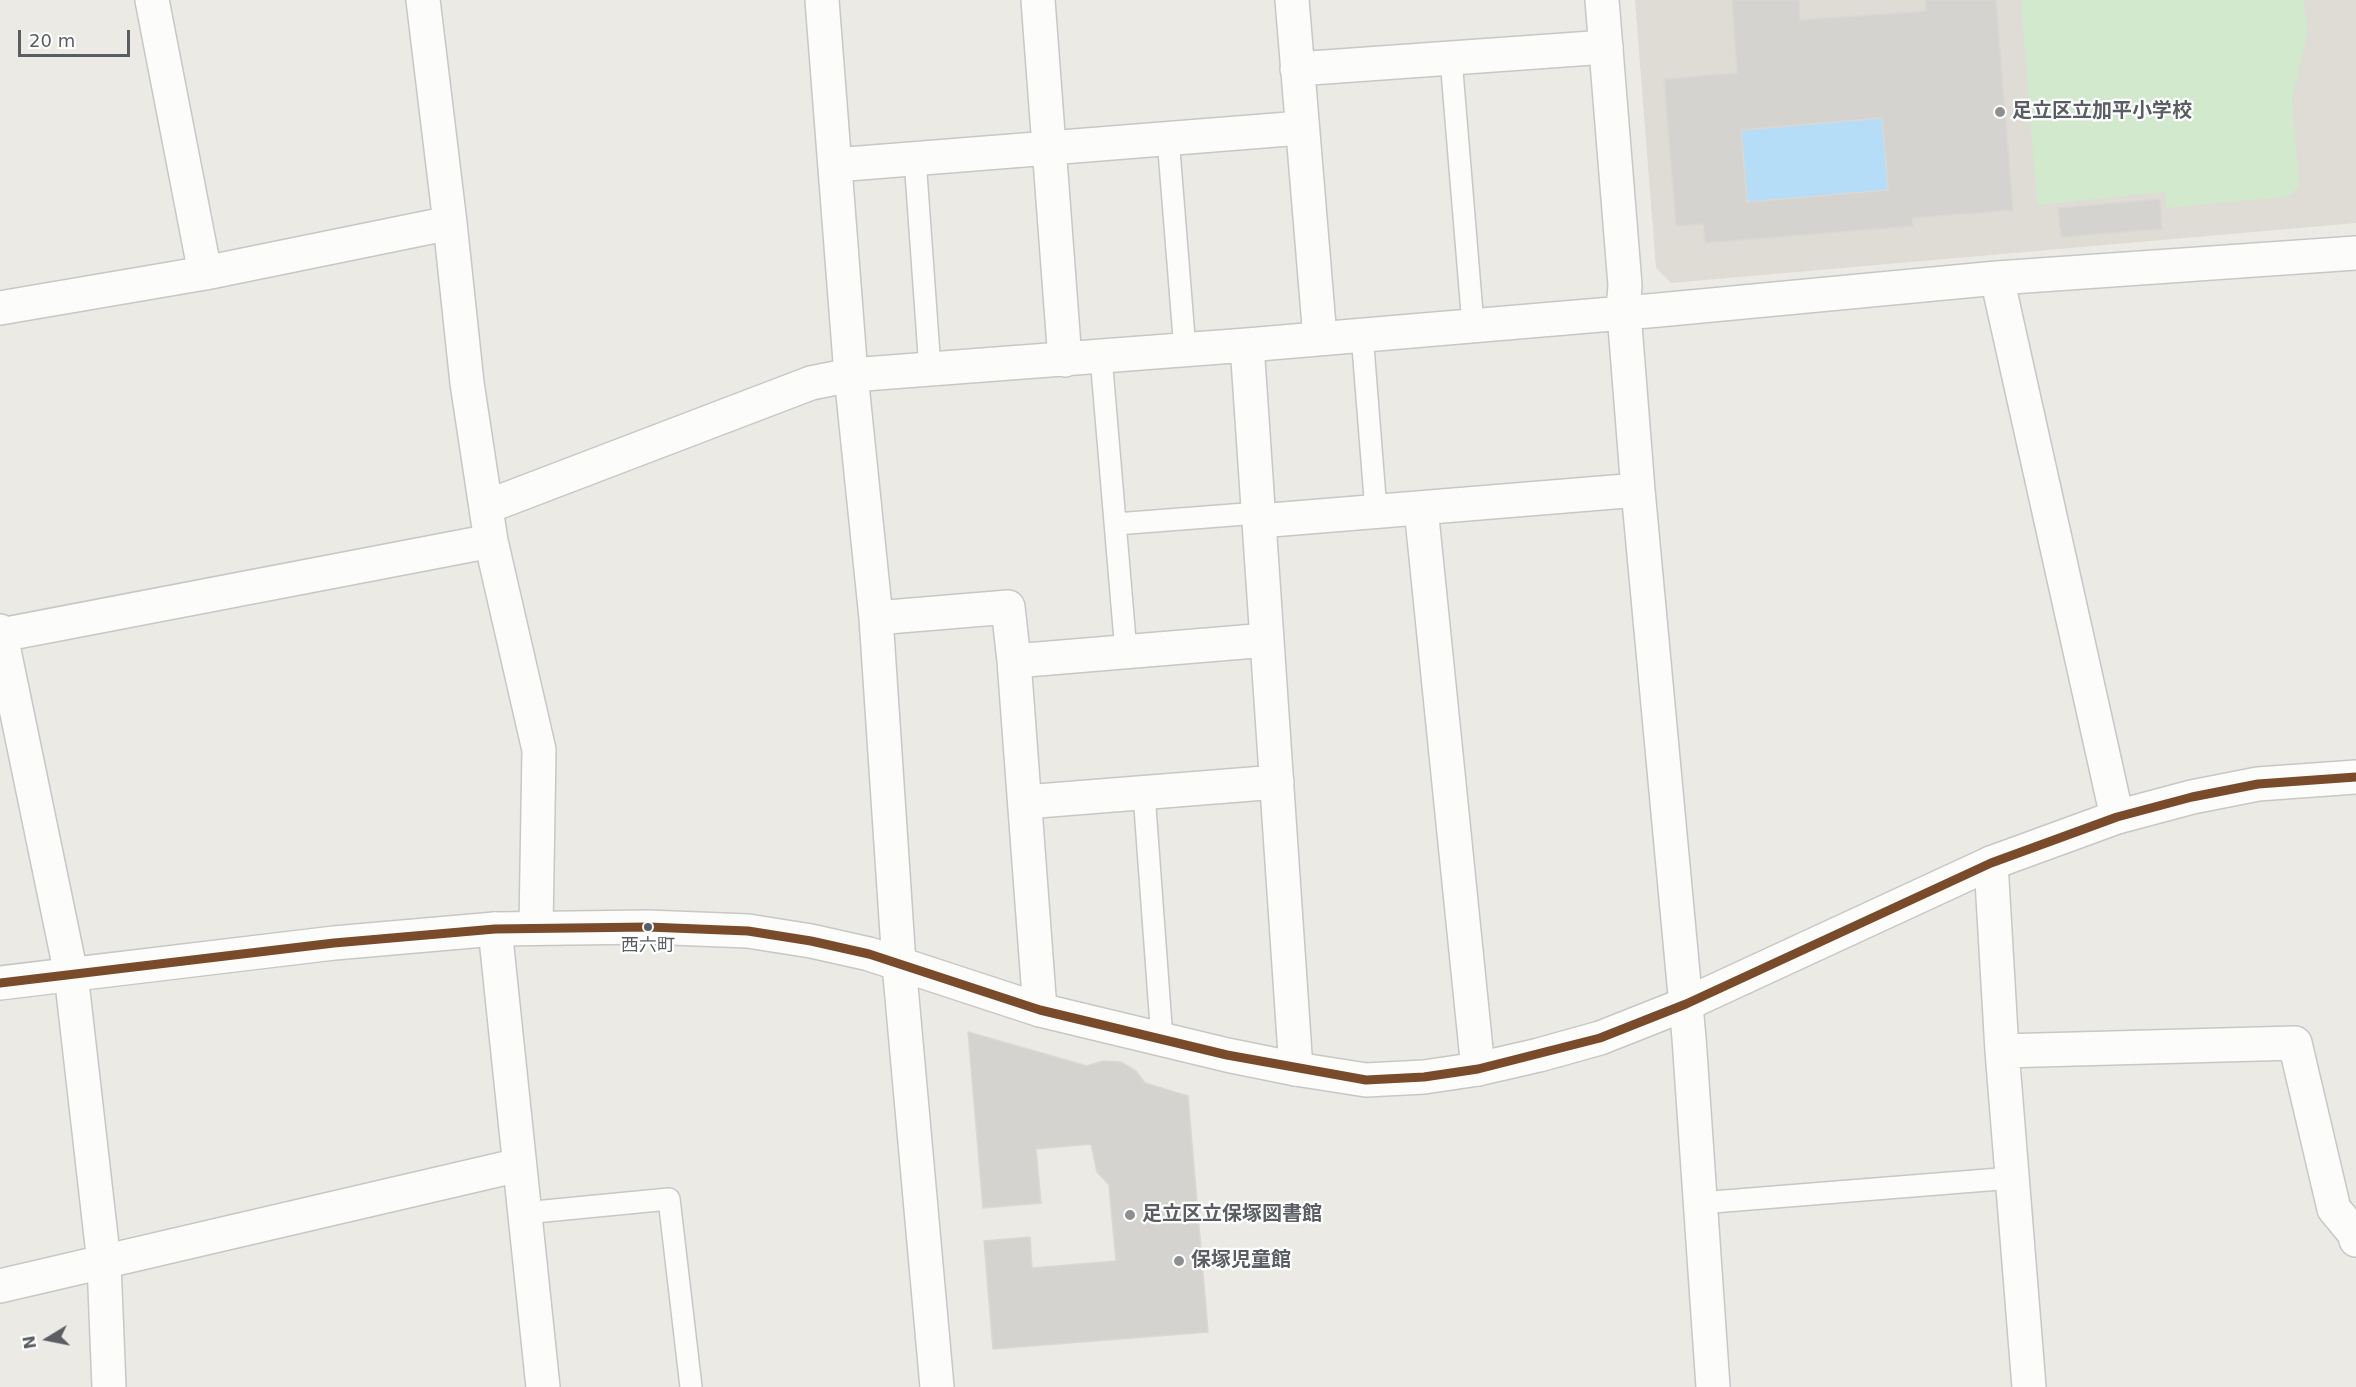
<!DOCTYPE html>
<meta charset="utf-8">
<style>
body{margin:0}
#map{position:relative;width:2356px;height:1387px;overflow:hidden;background:#ebeae4;font-family:"DejaVu Sans",sans-serif}
canvas{display:block}
.north{position:absolute;left:18px;top:1309px;width:60px;height:60px;-webkit-text-stroke:4px #fff;paint-order:stroke;rotate:260deg;font-size:16px;font-weight:700;line-height:24px;text-align:center;color:#5a5e63}
.north::after{content:'';display:block;margin:auto;width:21px;height:27px;background:#5a5e63;clip-path:polygon(50% 0,100% 100%,50% 72%,0 100%)}
.scale{position:absolute;left:18px;top:30px;width:112px;height:27px;box-sizing:border-box;border:3px solid #5a5e63;border-top:0;padding-left:8px;font-size:18px;line-height:21px;white-space:nowrap;color:#5a5e63;-webkit-text-stroke:4px #fff;paint-order:stroke}
</style>
<div id="map">
<canvas width="2356" height="1387"></canvas>
<div class="north">N</div>
<div class="scale">20 m</div>
</div>
<script>
const ctx = document.querySelector('canvas').getContext('2d');
ctx.lineJoin = 'round';
function fill(path, color) { ctx.fillStyle = color; ctx.fill(path, 'evenodd'); }
const toPath = rows => new Path2D(rows.map(r => 'M' + r).join(''));
function trace(path, color, width, dash) { ctx.strokeStyle = color; ctx.lineWidth = width; ctx.lineCap = dash ? 'butt' : 'round'; ctx.setLineDash(dash || []); ctx.stroke(path); }
function label(font, color, halo, rows, align = 'center') {
  ctx.font = font + ' "DejaVu Sans","Noto Sans JP",sans-serif'; ctx.lineWidth = 4.5; ctx.setLineDash([]); ctx.textBaseline = 'middle'; ctx.strokeStyle = halo; ctx.fillStyle = color; for (const [text, x, y, turn = 0] of rows) {
    ctx.save(); ctx.translate(x, y); ctx.rotate((+turn || 0) * Math.PI / 180); ctx.textAlign = isNaN(turn) ? turn : align; if (halo) ctx.strokeText(text, 0, 0); ctx.fillText(text, 0, 0); ctx.restore();
  }
}
fill(toPath([
 [1635,0,2356,0,2356,223,1671,283,1656,268]
]), '#dedcd4');
fill(toPath([
 [2021,0,2303,0,2308,30,2292,99,2299,185,2293,193,2284,197,2166,208,2164,192,2037,205]
]), '#d2e9cd');
fill(toPath([
 [1882,118,1888,190,1747,202,1741,130]
]), '#b6ddf7');
const building = toPath([
 [1732,0,1799,0,1800,20,1926,11,1925,0,1996,0,2013,210,1912,218,1913,226,1705,243,1703,224,1676,226,1664,79,1737,73,1732,0],
 [1882,118,1888,190,1747,202,1741,130,1882,118],
 [2160,199,2162,229,2061,237,2058,208,2160,199],
 [968,1032,1087,1066,1103,1061,1121,1062,1136,1071,1145,1083,1188,1096,1208,1332,993,1349,984,1241,1030,1237,1032,1268,1116,1261,1109,1185,1097,1172,1091,1144,1036,1149,1041,1203,983,1208,968,1032]
]);
fill(building, '#d4d3cf');
trace(building, '#dad8d4', 1.5);
const service = toPath([
 [1451,59,1473,325],
 [1168,138,1185,350],
 [915,159,930,369],
 [1362,334,1376,511],
 [1101,357,1126,652],
 [1116,524,1258,513],
 [1144,794,1162,1039],
 [1700,1203,2012,1178],
 [524,1213,669,1199,691,1387]
]);
const minor = toPath([
 [152,0,205,273],
 [423,0,450,223,467,383,491,541,539,750,536,927],
 [822,0,851,375,876,618,899,964,937,1387],
 [1038,0,1065,360],
 [1292,0,1320,338],
 [1297,69,1606,47],
 [835,165,1301,128],
 [1997,278,2117,817],
 [1624,299,1624,313,1638,490,1689,1038,1713,1387],
 [0,308,205,273,450,223],
 [1247,345,1296,1069],
 [486,507,811,383,851,375,1247,345,1659,310,1997,278,2356,253],
 [1421,508,1478,1069],
 [1259,521,1638,490],
 [876,618,1008,607,1014,661],
 [0,631,71,974,104,1263,109,1387],
 [1,635,491,541],
 [1025,802,1277,782],
 [1991,863,2002,1051,2029,1387],
 [495,929,543,1387],
 [1040,1010,1014,661,1267,640],
 [2002,1051,2295,1043,2334,1209,2354,1233,2356,1240],
 [0,1286,519,1165]
]);
const tertiary = toPath([
 [1602,0,1625,285,1624,299],
 [0,983,334,943,495,929,648,927,748,931,811,941,869,954,1040,1010,1227,1055,1296,1069,1366,1080,1424,1077,1478,1069,1539,1055,1600,1038,1686,1004,1991,863,2117,817,2192,797,2258,784,2356,777]
]);
trace(service, '#c7c7c5', 24);
trace(minor, '#c7c7c5', 36);
trace(tertiary, '#c7c7c5', 36);
trace(service, '#fcfcfb', 21);
trace(minor, '#fcfcfb', 33);
trace(tertiary, '#fcfcfb', 33);
trace(toPath([
 [0,983,334,943,495,929,648,927,748,931,811,941,869,954,1040,1010,1227,1055,1366,1080,1424,1077,1478,1069,1600,1038,1686,1004,1991,863,2117,817,2192,797,2258,784,2356,777]
]), '#7a4b2a', 9);
for (const [x, y, r, color] of [
 [2000,112,6,"#8d8f90"],
 [648,927,5,"#5a5e63"],
 [1130,1215,6,"#8d8f90"],
 [1179,1261,6,"#8d8f90"]
]) { const dot = new Path2D(); dot.arc(x, y, r, 0, 2 * Math.PI); ctx.fillStyle = color; ctx.fill(dot); trace(dot, '#fff', 2); }
label('18px', '#5a5e63', '#fff', [
 ["西六町",648,946]
]);
label('bold 20px', '#5a5e63', '#fff', [
 ["足立区立加平小学校",2012,112],
 ["足立区立保塚図書館",1142,1215],
 ["保塚児童館",1191,1261]
], 'left');
</script>
